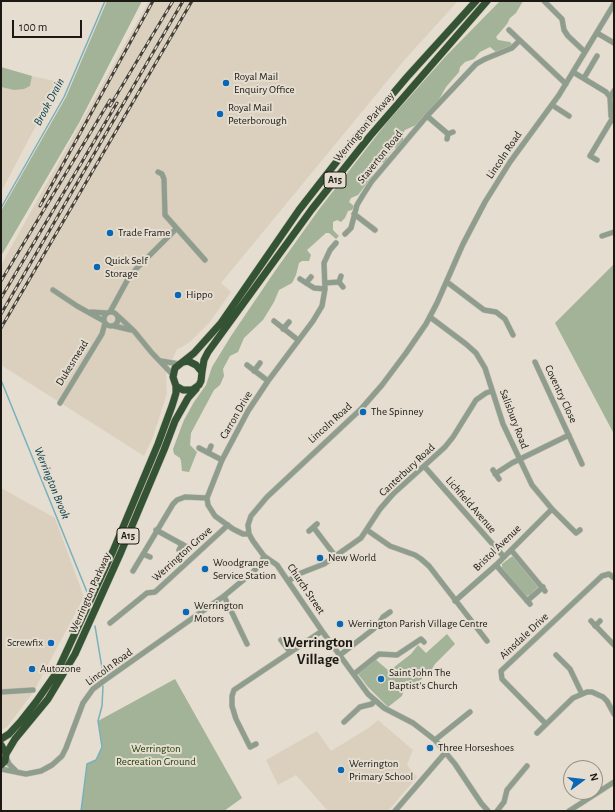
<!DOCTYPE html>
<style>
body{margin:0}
#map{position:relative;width:615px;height:812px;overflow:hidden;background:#e4ddd0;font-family:"Alegreya Sans",sans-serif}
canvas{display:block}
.frame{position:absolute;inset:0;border:2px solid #1c1915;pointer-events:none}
.north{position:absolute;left:563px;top:760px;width:40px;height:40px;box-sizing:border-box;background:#e4ddd0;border:1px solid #948f85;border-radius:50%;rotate:75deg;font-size:11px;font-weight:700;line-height:16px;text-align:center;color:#1c1915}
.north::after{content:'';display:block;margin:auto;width:14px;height:18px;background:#0968b5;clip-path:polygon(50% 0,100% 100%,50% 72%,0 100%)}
.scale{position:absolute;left:12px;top:20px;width:70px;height:18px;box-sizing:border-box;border:2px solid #1c1915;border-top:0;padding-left:5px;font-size:12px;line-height:14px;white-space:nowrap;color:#1c1915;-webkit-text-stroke:3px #e4ddd0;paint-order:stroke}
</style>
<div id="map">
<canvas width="615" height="812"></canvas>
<div class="frame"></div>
<div class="north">N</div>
<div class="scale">100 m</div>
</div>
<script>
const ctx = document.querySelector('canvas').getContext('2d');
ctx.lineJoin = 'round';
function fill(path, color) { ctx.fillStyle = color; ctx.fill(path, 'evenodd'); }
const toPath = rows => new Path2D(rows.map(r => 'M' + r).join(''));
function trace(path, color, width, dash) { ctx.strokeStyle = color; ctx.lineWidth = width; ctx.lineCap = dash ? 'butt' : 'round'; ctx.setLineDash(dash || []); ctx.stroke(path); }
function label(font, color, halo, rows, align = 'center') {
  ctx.font = font + ' "Alegreya Sans",sans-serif'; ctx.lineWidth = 4; ctx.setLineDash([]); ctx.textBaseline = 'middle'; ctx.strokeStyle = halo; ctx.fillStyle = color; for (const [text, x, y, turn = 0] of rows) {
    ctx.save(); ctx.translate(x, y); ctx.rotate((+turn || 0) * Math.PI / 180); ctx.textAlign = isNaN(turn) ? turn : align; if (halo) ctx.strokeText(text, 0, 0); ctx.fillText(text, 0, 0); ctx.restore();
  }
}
fill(toPath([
 [149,1,458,1,407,57,221,283,231,292,209,323,191,341,184,346,177,349,166,373,167,393,153,437,144,456,1,365,1,265],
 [32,76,59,82,1,192,1,87,14,90,30,86],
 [1,488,55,518,84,597,34,691,7,727,1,730],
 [378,720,413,750,407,765,417,777,388,811,328,811,296,775,278,785,266,760,317,731,331,751,370,727]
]), '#dbd0be');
fill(toPath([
 [107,1,142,1,79,123,1,256,1,211,66,97],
 [500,1,523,1,516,13,510,18,507,24,496,37,498,40,510,42,512,44,509,48,503,51,496,52,490,47,480,52,474,59,465,62,460,67,459,72,446,87,437,103,416,125,405,130,403,133,403,142,399,147,394,148,387,157,387,161,383,163,381,160,378,160,374,166,371,178,358,195,351,198,349,202,354,206,352,210,348,211,345,218,341,222,337,220,333,222,333,230,339,236,336,239,329,233,326,233,307,250,311,255,309,261,302,261,299,263,296,275,292,283,279,290,274,302,263,320,244,338,238,352,230,356,223,369,224,376,220,385,214,390,191,433,190,445,197,452,189,472,182,471,181,461,180,458,174,454,173,449,184,420,194,402,206,385,212,367,231,336,275,271,320,208,388,121,446,56],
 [1,67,32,76,30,86,24,89,14,90,1,87],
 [614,264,614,434,555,323],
 [511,557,514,557,539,586,530,595,526,596,502,568,502,564],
 [447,634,455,644,435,664,430,672,418,682,405,686,402,696,388,707,368,687,358,674,375,659,389,671,411,654,418,645,426,653],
 [175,679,242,798,224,811,81,811,87,764,96,760,102,747,98,721]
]), '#a2b398');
trace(toPath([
 [1,208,64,97,105,1],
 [1,380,87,592],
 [95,626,103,674],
 [81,811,87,764,96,760,102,747,98,721,102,706,103,686]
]), '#78b0be', 1.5);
const minor = toPath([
 [544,1,562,19,564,30,568,36,585,52],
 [509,30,566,84],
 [597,33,614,43],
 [573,72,606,92,610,97,611,116,614,121],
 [584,78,597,56],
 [610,97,614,91],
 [552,105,569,116],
 [427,116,448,134],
 [447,139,448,134,453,132],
 [597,160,590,156,612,119],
 [158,172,162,174,164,179,165,215,205,260],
 [354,214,375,230],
 [345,234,351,228,357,205,363,195,372,181,427,116,476,64,485,59,512,48,519,41],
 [602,236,614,232],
 [341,276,339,282,343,287],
 [447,282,484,310,496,312,505,319,513,335],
 [306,283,311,277],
 [325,283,339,282],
 [325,289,324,263,330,250,336,243],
 [53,290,77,306,104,321],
 '104 319a7 7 0 1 1 14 0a7 7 0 1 1-14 0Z',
 [91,312,107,313],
 [110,312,128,279,136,269,176,229],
 [118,316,134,331,152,353,173,375],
 [430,317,466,344,476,353,485,368,503,424,532,485,552,509,576,533,580,530],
 [274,321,298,340],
 [114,326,131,330],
 [283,329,289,322],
 [161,361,179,364],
 [535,362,582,464],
 [247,365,268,381,248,411,222,460,207,498,208,505,215,516,233,529,243,534,249,534],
 [254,371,260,363],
 [268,381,313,321,322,306,325,289,314,288,300,279],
 [60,403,102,334,105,323],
 [199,448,222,460],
 [208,453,211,446],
 [424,466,504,557],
 [493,470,499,479],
 [495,474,512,463,569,435],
 [314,528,336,557],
 [156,530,187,547],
 [367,530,390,546,415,555,421,559,429,566,487,641],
 [309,531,317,524],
 [179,550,182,544],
 [511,550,545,591],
 [143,554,150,557],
 [496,565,530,604],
 [133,571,173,504,177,500,185,497,207,498],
 [288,581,301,573,324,564,361,538,380,509,393,494,445,447,453,437,476,400,486,393,492,391],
 [224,596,247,644],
 [455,601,496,565,552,509],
 [527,601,543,587],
 [591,621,614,645],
 [110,623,147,593,155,592,228,525],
 [595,626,600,621],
 [281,640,290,652],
 [340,655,371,631,378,625,383,617,390,612],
 [556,655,570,669,582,694],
 [354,674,379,654,397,655,421,639,424,642],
 [1,692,33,690],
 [344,722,360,707,372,704,375,700],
 [546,724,502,679,501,671,602,576,609,574,614,578],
 [537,733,573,698,587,692,592,692,603,697,607,701,614,714],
 [435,740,470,712],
 [256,744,250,747,236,719,232,706,232,696,234,690,322,631],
 [6,757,9,764,17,772],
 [1,769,26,774,41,771,52,765,62,756,66,748,83,703,93,689,105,680,224,596,253,572,261,563,264,556],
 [395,811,445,753],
 [488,811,481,803,455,764,435,740,413,723,384,708,368,694,322,631,277,565,264,556,253,541,249,534,248,525,251,516,267,497,361,409,382,385,406,353,426,324,437,303,463,244,485,202,510,162,559,95,614,4],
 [497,811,504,802,507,790,527,766],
 [569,811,614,782]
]);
const highway = toPath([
 [183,362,188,361,196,365,202,372,201,381,199,385,192,390,183,390,176,386,173,377,175,368,194,353,221,323,299,210,352,142,407,77,476,1],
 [202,372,204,360,208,352,312,209,370,136,487,1],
 [1,739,9,734,21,721,36,702,57,672,113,551,158,444,172,406,176,393,176,386],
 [1,745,6,754,5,761,1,765],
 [6,754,15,739,48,699,75,654,121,552,164,450,175,421,188,398,196,389]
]);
trace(minor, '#c0baae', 6);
trace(highway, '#c0baae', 8);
trace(minor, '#8e9d8d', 5);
trace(highway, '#345234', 7);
const rail = toPath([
 [110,106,173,1],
 [40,206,153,1],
 [1,281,110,100],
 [1,298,117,103],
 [1,314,183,1],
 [1,328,192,1]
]);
trace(rail, '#44413b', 3);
trace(rail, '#e4ddd0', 1.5, [4.5]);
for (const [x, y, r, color] of [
 [226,83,4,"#0968b5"],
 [220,114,4,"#0968b5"],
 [110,233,4,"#0968b5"],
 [97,267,4,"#0968b5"],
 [178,295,4,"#0968b5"],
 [363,412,4,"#0968b5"],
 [320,558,4,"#0968b5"],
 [205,569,4,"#0968b5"],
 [186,612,4,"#0968b5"],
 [340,624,4,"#0968b5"],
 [51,643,4,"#0968b5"],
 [32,669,4,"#0968b5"],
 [381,679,4,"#0968b5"],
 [430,748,4,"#0968b5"],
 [341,770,4,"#0968b5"]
]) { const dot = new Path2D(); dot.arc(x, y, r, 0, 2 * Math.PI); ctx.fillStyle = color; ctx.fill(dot); trace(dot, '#e4ddd0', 1.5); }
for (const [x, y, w] of [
 [335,180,22],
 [128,536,22]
]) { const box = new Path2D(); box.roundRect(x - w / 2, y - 8, w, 16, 3); ctx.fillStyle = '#e4ddd0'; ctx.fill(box); trace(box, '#1c1915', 1); }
label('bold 10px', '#1c1915', null, [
 ["A15",335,180],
 ["A15",128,536]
]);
label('11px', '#1c1915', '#e4ddd0', [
 ["Royal Mail",234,77],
 ["Enquiry Office",234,90],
 ["Royal Mail",228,108],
 ["Peterborough",228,121],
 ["Trade Frame",118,233],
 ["Quick Self",105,261],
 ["Storage",105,274],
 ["Hippo",186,295],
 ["The Spinney",371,412],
 ["New World",328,558],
 ["Woodgrange",213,563],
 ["Service Station",213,576],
 ["Werrington",194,606],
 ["Motors",194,619],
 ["Werrington Parish Village Centre",348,624],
 ["Screwfix",43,643,"right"],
 ["Autozone",40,669],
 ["Saint John The",389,673],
 ["Baptist's Church",389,686],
 ["Three Horseshoes",438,748],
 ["Werrington",349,764],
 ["Primary School",349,777]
], 'left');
label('11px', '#1c1915', '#e4ddd0', [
 ["Werrington Parkway",364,127,-50],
 ["Lincoln Road",504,155,-56],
 ["Staverton Road",380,157,-51],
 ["Dukesmead",72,363,-58],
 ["Coventry Close",561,394,65],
 ["Carron Drive",236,415,-60],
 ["Salisbury Road",514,419,69],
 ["Lincoln Road",330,423,-42],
 ["Canterbury Road",407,470,-43],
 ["Lichfield Avenue",471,505,49],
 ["Bristol Avenue",497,548,-44],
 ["Werrington Grove",182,554,-42],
 ["Church Street",306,589,56],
 ["Werrington Parkway",90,593,-66],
 ["Ainsdale Drive",524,636,-43],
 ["Lincoln Road",109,667,-36]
]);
label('11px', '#1d3c01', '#e4ddd0', [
 ["Werrington",156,749],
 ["Recreation Ground",156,762]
]);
label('italic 12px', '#033a44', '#e4ddd0', [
 ["Brook Drain",49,102,-62],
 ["Werrington Brook",52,483,68]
]);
label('bold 15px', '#1c1915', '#e4ddd0', [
 ["Werrington",318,642],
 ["Village",318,659]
]);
</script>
